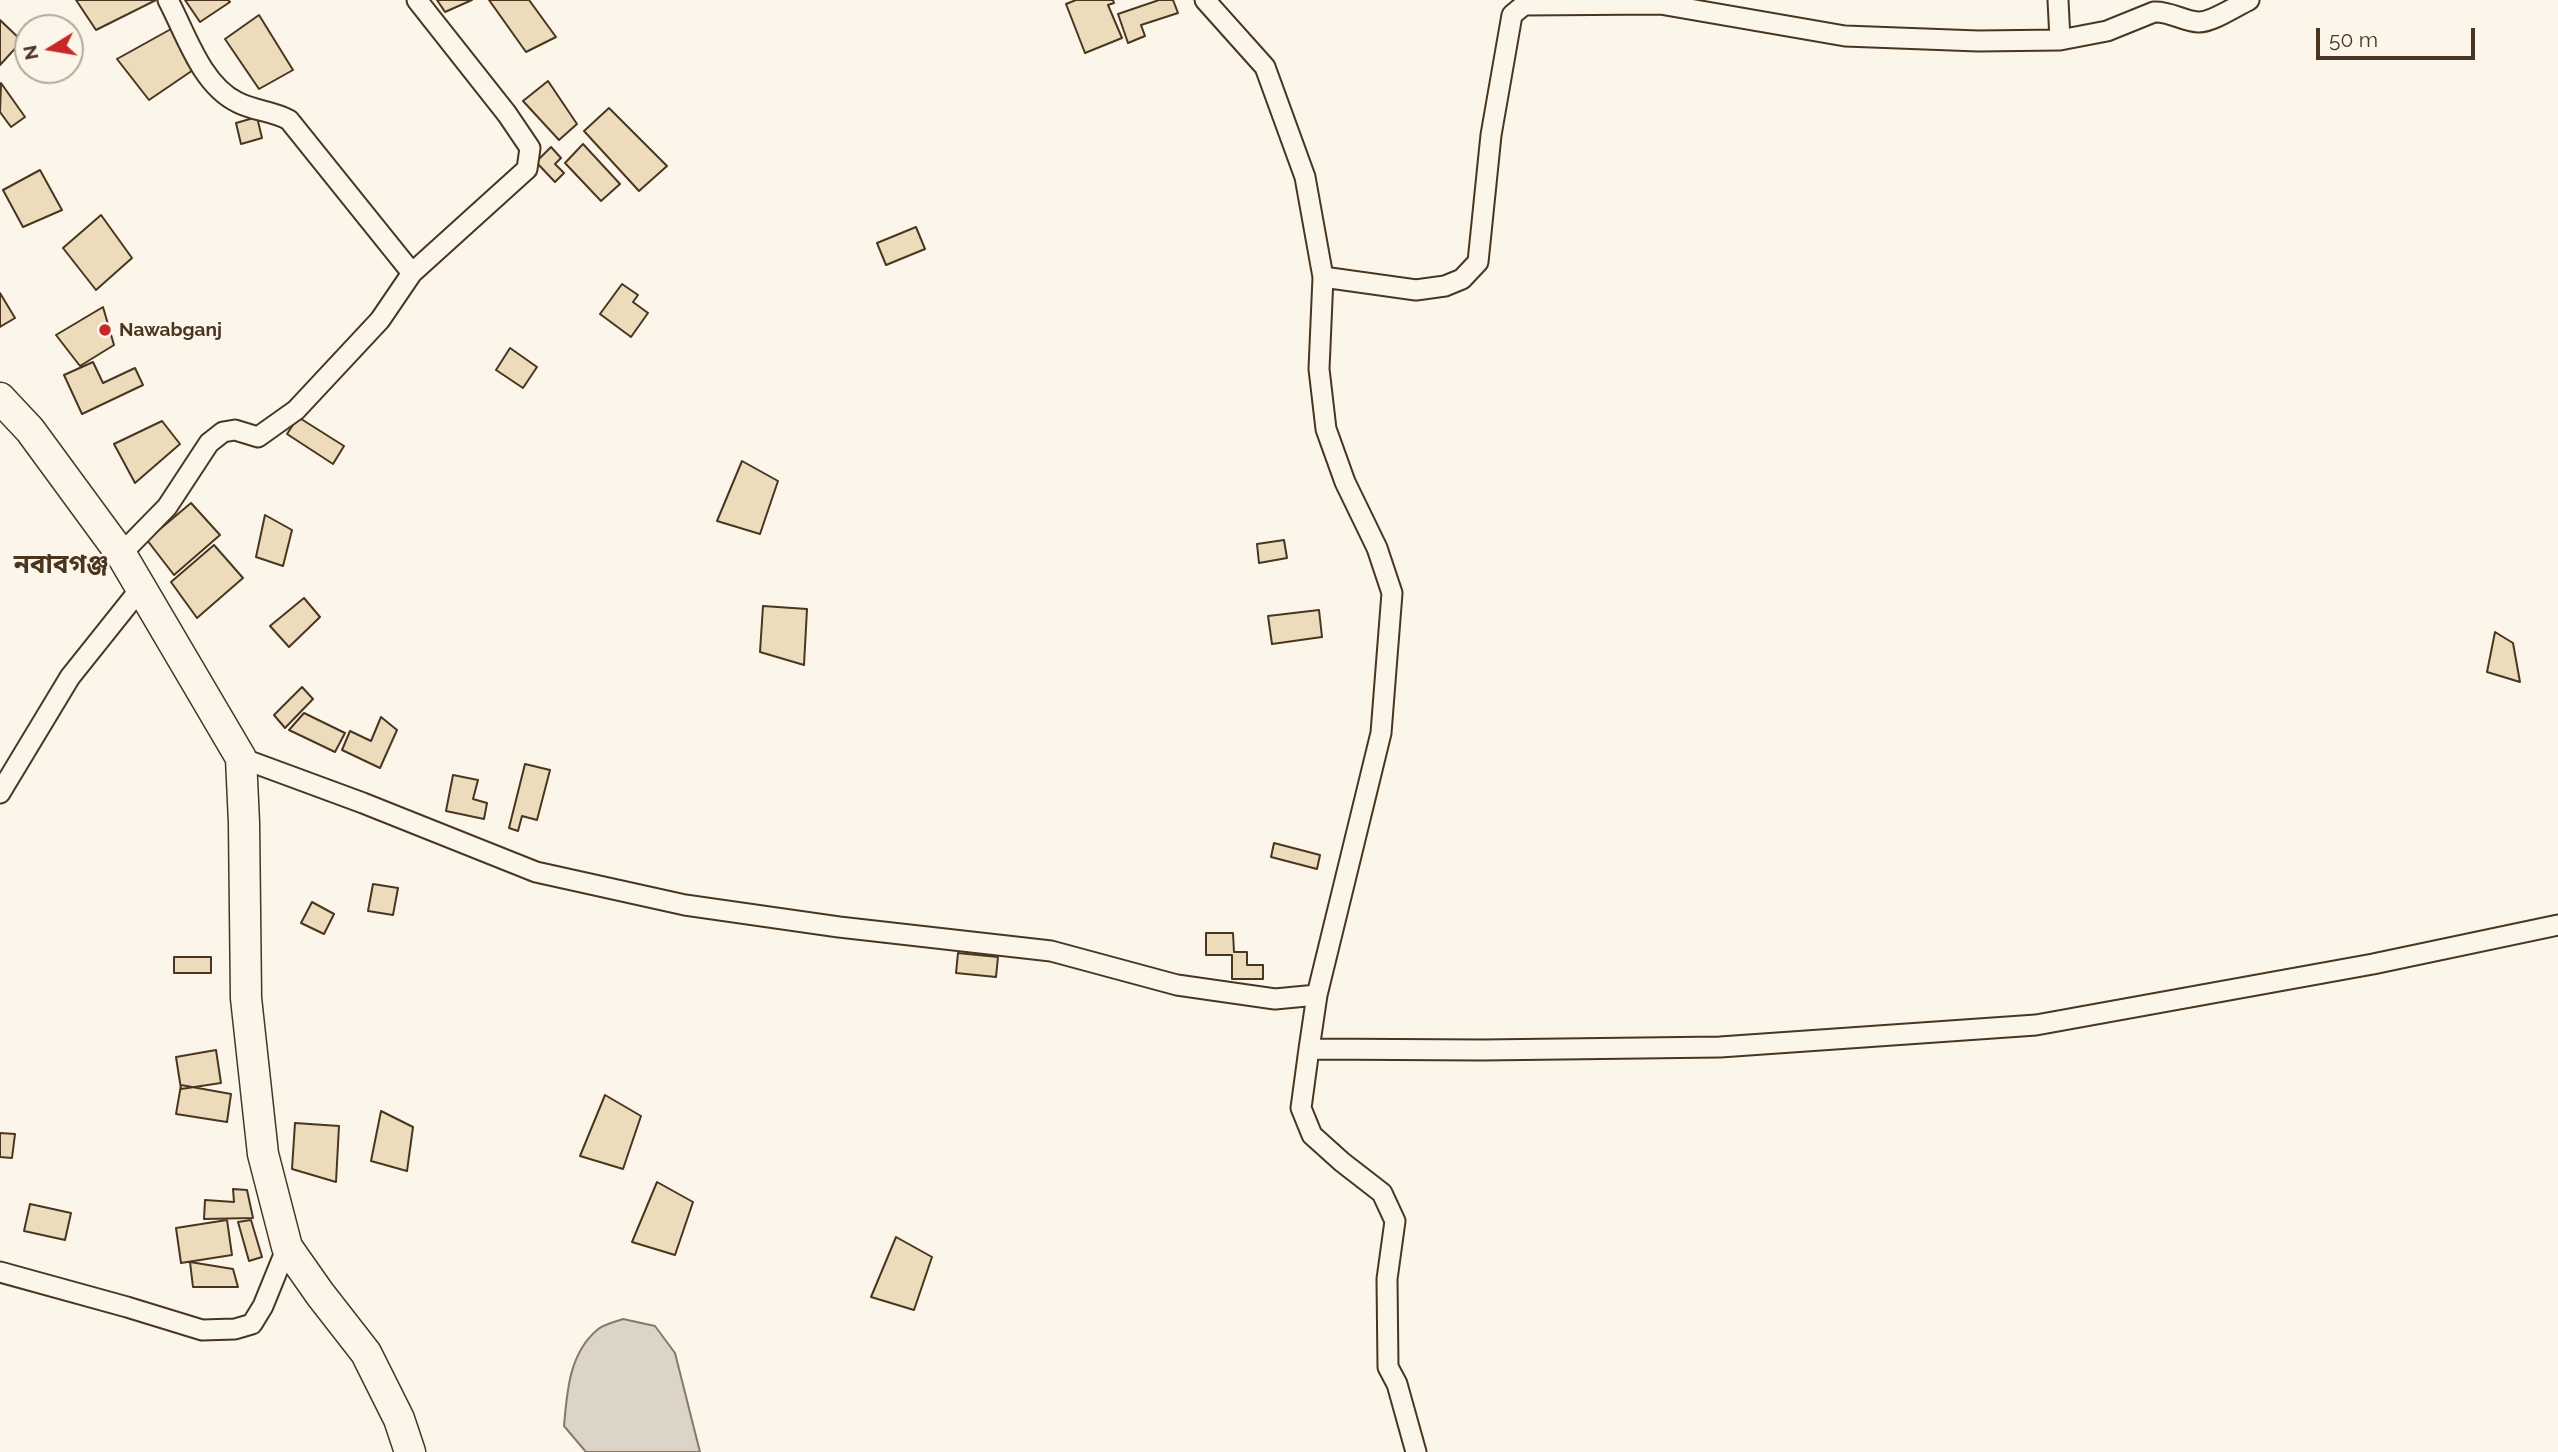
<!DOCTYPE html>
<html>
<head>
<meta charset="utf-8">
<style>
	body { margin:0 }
	#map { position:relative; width:2558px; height:1452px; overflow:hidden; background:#fbf6e9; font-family:Raleway,sans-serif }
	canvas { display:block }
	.north { position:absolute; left:14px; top:14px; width:70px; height:70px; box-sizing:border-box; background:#fbf6e9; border:2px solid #b4a999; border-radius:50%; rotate:259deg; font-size:19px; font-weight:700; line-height:28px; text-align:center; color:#4a3520 }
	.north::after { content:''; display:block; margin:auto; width:24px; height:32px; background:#c62828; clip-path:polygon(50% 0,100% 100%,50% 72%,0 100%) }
	.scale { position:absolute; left:2316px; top:28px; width:159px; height:32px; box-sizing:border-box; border:4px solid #4a3520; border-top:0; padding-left:9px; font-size:21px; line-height:24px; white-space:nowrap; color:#4a3520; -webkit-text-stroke:5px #fbf6e9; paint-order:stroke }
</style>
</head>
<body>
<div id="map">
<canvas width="2558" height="1452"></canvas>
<div class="north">N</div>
<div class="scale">50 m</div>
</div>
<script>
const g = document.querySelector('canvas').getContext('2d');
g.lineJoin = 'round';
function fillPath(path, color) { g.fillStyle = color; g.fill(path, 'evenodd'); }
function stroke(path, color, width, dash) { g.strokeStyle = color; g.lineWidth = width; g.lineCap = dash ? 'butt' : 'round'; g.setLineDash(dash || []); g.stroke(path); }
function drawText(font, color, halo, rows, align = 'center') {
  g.font = font + ' Raleway,"Noto Sans Bengali",sans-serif'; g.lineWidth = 5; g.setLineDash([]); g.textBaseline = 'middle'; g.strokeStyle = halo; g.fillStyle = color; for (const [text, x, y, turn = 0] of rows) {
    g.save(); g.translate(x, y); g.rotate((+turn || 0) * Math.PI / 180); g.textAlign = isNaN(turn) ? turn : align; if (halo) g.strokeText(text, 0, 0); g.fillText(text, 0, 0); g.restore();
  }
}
const water = new Path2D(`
	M623 1319 655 1326 675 1353 700 1452H586L564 1426C567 1392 569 1354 597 1330 604 1324 615 1322 623 1319Z`);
const building = new Path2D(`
	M76 0H156L96 30Z
	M185 0H228L230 2 200 22Z
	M437 0H472L445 12Z
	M489 0H529L556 37 526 52Z
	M1076 0H1113L1114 3 1108 5 1122 38 1085 53 1066 4Z
	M1159 0H1173L1178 13 1141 25 1145 36 1128 43 1118 14Z
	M259 15 293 70 259 89 225 39Z
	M0 20 22 41 0 65Z
	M171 29 196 68 149 100 117 59Z
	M548 81 577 124 559 140 523 101Z
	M1 83 25 117 11 127 0 112Z
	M609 108 667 166 639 191 584 131Z
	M257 117 262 138 241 144 236 123Z
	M583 144 620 184 601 201 565 163Z
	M551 147 561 158 555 164 564 173 555 182 536 162Z
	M40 170 62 210 23 227 3 190Z
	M101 215 132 258 96 290 63 248Z
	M916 227 925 249 886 265 877 243Z
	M622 284 638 295 633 302 648 313 631 337 600 314Z
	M0 293 15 318 0 327Z
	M103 307 114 345 80 366 56 335Z
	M510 348 537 367 523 388 496 370Z
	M93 362 103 383 135 368 143 385 82 414 64 375Z
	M298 417 344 446 333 464 287 434Z
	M162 421 180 444 135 483 114 444Z
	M742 461 778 481 760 534 717 521Z
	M191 503 220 535 174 575 147 540Z
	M265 515 292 530 283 566 256 557Z
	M1284 540 1287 558 1259 563 1257 544Z
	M214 545 243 578 197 618 171 582Z
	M304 598 320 617 289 647 270 626Z
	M763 606 807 609 804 665 760 652Z
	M1319 610 1322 637 1272 644 1268 616Z
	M2495 632 2513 643 2520 682 2487 672Z
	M302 687 313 699 285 728 274 715Z
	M304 713 345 733 335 752 289 730Z
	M381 717 397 730 380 768 342 750 350 731 371 741Z
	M525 764 550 770 537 820 522 816 518 831 509 828Z
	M453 775 478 780 473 799 487 803 484 819 446 811Z
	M1274 843 1320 855 1317 869 1271 857Z
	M373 884 398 888 393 915 368 911Z
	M312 902 334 914 324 934 301 923Z
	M1206 933H1233L1234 952H1247V965H1263V979H1232V955H1206Z
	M958 953 998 957 996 977 956 973Z
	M174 957H211V973H174Z
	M216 1050 221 1083 181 1089 176 1057Z
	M181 1085 231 1094 227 1122 176 1114Z
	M605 1095 641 1116 623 1169 580 1156Z
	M381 1111 413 1127 407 1171 371 1161Z
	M295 1123 339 1126 336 1182 292 1169Z
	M0 1133 15 1134 12 1158 0 1157Z
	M657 1182 693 1202 675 1255 632 1242Z
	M233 1189 247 1190 253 1218 204 1219 205 1200 234 1202Z
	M30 1204 71 1213 65 1240 24 1231Z
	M227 1220 232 1255 181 1263 176 1228Z
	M251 1220 262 1257 249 1261 238 1222Z
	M896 1237 932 1257 914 1310 871 1297Z
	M190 1262 233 1269 238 1287H193Z`);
const street = new Path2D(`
	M168 0C186 34 201 84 237 102 254 111 273 111 289 120L412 273
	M1205 0 1265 67 1305 177 1323 277 1319 369 1326 429 1345 482 1377 548 1392 593 1381 733 1317 995
	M2060 40 2107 31 2154 12C2170 11 2182 21 2198 22 2211 23 2236 6 2249 0
	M1323 277 1416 290 1445 286 1462 279 1478 262 1491 135 1512 15 1524 5 1660 4 1845 36 1978 41 2060 40 2058 0
	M121 554 167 507 209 443 223 432 235 430 258 437 296 410 380 320 412 273 527 169 530 148 507 114 417 0
	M241 758 363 803 536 872 685 905 839 927 1051 951 1177 985 1275 999 1317 995 1309 1049 1483 1050 1720 1047 2036 1025 2373 964 2558 925
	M0 793 70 677 141 588
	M1309 1049 1301 1108 1312 1135 1342 1162 1382 1193 1395 1221 1387 1279 1388 1367 1397 1384 1416 1452
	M0 1272 127 1307 202 1330 235 1329 252 1324 263 1306 287 1247`);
const primary = new Path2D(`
	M0 398 30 430 121 554 241 758 244 823 246 998 263 1154 287 1247 320 1294 366 1353 399 1419 410 1452`);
const markers = [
	[105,330,7,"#c62828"]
];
const poiNames = [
	["Nawabganj",119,330]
];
const districtNames = [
	["নবাবগঞ্জ",61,565]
];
fillPath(water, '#dcd4c6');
stroke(water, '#887966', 2);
fillPath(building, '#ecdcbc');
stroke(building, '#4a3520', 2);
stroke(street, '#4a3520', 23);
stroke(primary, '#4a3520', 33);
stroke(street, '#fbf6e9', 19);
stroke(primary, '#fbf6e9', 30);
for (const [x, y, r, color] of markers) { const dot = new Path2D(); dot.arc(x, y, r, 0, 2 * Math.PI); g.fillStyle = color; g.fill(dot); stroke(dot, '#fbf6e9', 2.5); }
drawText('bold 19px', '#4a3520', '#fbf6e9', poiNames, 'left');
drawText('bold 26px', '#4a3520', '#fbf6e9', districtNames);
</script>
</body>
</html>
